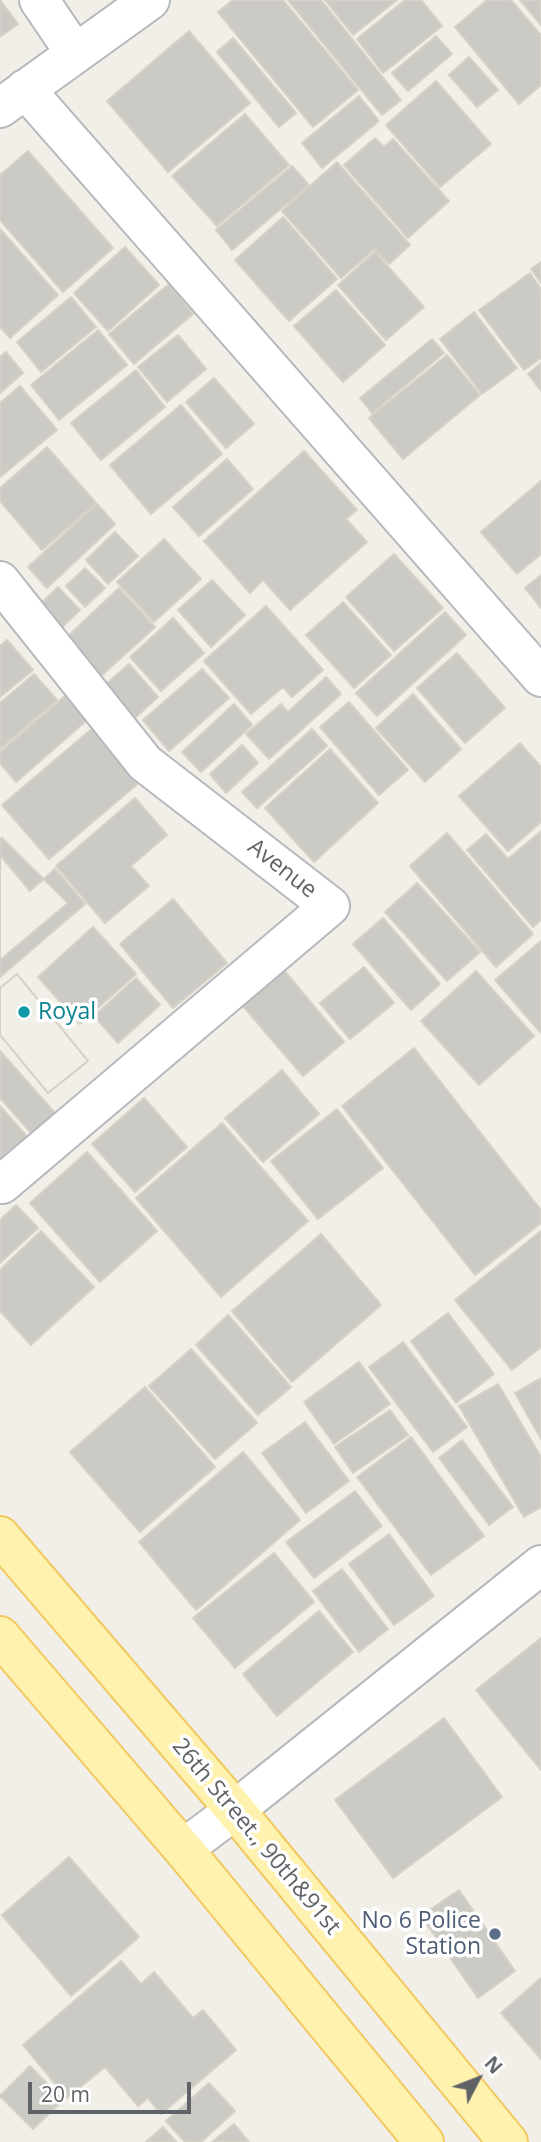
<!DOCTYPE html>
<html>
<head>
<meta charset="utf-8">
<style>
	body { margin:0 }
	#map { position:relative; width:541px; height:2142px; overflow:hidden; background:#f1efe8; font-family:"Open Sans",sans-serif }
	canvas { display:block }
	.north { position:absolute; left:443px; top:2044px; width:70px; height:70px; -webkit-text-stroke:5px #fff; paint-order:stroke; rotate:48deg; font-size:19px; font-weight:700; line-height:28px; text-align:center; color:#5f6368 }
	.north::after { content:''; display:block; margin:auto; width:24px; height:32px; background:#5f6368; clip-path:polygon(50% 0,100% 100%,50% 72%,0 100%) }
	.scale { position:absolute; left:28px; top:2082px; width:163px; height:32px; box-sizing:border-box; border:4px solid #5f6368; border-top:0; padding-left:9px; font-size:21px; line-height:24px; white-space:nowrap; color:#5f6368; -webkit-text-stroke:5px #fff; paint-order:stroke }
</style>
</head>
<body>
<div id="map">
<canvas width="541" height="2142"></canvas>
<div class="north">N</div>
<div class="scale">20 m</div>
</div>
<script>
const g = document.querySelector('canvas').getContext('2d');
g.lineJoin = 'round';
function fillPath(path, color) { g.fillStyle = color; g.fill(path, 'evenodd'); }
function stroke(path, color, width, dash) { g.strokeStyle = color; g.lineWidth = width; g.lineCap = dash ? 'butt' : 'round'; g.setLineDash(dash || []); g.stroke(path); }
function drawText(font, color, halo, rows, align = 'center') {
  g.font = font + ' "Open Sans",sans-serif'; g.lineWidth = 7; g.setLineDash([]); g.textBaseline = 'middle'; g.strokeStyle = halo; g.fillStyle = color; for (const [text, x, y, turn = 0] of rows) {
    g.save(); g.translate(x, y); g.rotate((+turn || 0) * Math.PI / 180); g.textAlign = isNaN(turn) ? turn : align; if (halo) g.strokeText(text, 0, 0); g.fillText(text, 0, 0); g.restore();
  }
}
const building = new Path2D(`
	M0 0 18 24 0 37Z
	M233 0H283L358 90 313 127 218 12Z
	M288 0H321L401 100 382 115Z
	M325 0H397L353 35Z
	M405 0H421L442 26 383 73 357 39Z
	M487 0H511L541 35V85L519 104 455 27Z
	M520 0H541V25Z
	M189 31 250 103 168 172 107 101Z
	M436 36 452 54 408 91 392 73Z
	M233 38 296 113 279 127 217 52Z
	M469 57 498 90 477 107 449 75Z
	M436 81 491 144 440 187 386 125Z
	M359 96 379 121 322 168 302 143Z
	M245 114 289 165 217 226 172 176Z
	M375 138 384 147 393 139 449 201 408 238 344 165Z
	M28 151 113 248 63 292 0 220V175Z
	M337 162 410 245 389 264 375 249 341 278 282 211Z
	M292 166 309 185 232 250 216 230Z
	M283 217 337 279 289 321 235 260Z
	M0 229 58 295 10 338 0 327Z
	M125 247 159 285 108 331 74 293Z
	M375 252 424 307 386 340 338 285Z
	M541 262V283L531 269Z
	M530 273 541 289V358L524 370 479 310Z
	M169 284 193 314 134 364 109 334Z
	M336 290 385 345 343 382 294 326Z
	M71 297 96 327 41 372 17 342Z
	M474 312 517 368 482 394 440 339Z
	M98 330 127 365 59 420 31 385Z
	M178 335 206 369 167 402 138 367Z
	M432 339 444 353 372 413 360 398Z
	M6 352 23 373 0 393V357Z
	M447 355 480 395 403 459 369 418Z
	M541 363V391L528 374Z
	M136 370 165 407 101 460 71 423Z
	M214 378 254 424 226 448 186 402Z
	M20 386 57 430 0 477V403Z
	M181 405 222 454 151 514 110 465Z
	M47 447 96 503 42 550 0 501V488Z
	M304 451 357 510 346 519 367 542 290 610 263 580 250 593 204 541Z
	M227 459 253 489 199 536 173 507Z
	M541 481V554L517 574 481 532Z
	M97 504 115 524 47 588 28 567Z
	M115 532 138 556 108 584 86 560Z
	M164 539 201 579 154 622 117 582Z
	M394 554 443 608 394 651 346 597Z
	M85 568 105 588 85 607 66 586Z
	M541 575V608L525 588Z
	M212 580 245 615 211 647 178 610Z
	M58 587 80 610 57 632 36 608Z
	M119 588 155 627 100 677 65 639Z
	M343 602 391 655 354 688 306 635Z
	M266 606 323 670 292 697 283 687 251 714 204 661Z
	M445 612 466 635 377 716 356 693Z
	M173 618 204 653 161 691 130 657Z
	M7 640 33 670 0 697V646Z
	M457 653 505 708 465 743 417 688Z
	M129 664 158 697 135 718 105 685Z
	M202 669 229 698 169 751 143 720Z
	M34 674 57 700 0 749V703Z
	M326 677 341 694 269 759 246 734 281 704 288 712Z
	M72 690 93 715 16 782 0 763V752Z
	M413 694 461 749 425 782 376 728Z
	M349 702 408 770 379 795 320 727Z
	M234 704 252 725 201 772 182 752Z
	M94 727 141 781 49 859 2 805Z
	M312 729 327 746 257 808 242 792Z
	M520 743 541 767V822L508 851 459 796Z
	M242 745 258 763 226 793 210 774Z
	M330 749 378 803 314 862 265 808Z
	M135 798 167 835 131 866 149 886 105 923 56 866Z
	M541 831V920L533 927 467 850 486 834 508 859Z
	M447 833 533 934 496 967 410 866Z
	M2 838 68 903 0 960V839Z
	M0 855 30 891 55 869 85 904 0 977Z
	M417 883 480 952 447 981 385 912Z
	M173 899 227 963 173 1008 120 944Z
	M383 918 440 984 411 1010 353 944Z
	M93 927 136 974 80 1024 38 977Z
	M541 941V1033L495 980Z
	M277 962 344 1042 303 1076 235 997Z
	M364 967 394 1003 350 1039 320 1003Z
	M476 971 534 1036 479 1085 421 1021Z
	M17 974 88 1061 48 1093 0 1035V988Z
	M17 974 88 1061 48 1093 0 1035V988Z
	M136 978 160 1005 118 1043 94 1016Z
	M414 1048 541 1210V1223L475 1275 342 1106Z
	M0 1051 64 1123 40 1143 0 1098Z
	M282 1070 319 1114 263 1162 225 1118Z
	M144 1098 187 1147 135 1192 92 1144Z
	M0 1106 30 1140 0 1166Z
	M337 1109 383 1168 318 1219 271 1161Z
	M222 1123 308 1221 221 1297 136 1198Z
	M87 1152 157 1231 100 1282 30 1203Z
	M16 1205 38 1228 0 1263V1220Z
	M41 1231 94 1287 31 1345 0 1311V1270Z
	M541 1231V1347L512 1370 455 1300Z
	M321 1234 381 1305 292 1382 232 1311Z
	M448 1313 494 1374 456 1403 411 1341Z
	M228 1315 291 1387 258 1415 196 1345Z
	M403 1342 467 1427 433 1452 369 1367Z
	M191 1349 257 1423 215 1459 149 1386Z
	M359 1362 390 1404 334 1444 304 1402Z
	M541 1378V1439L515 1393Z
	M498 1384 541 1457V1507L524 1517 459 1406Z
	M145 1387 215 1467 140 1532 70 1452Z
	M390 1410 408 1435 353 1473 335 1447Z
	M305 1422 349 1481 306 1513 262 1453Z
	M411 1437 484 1536 431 1575 357 1477Z
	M462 1440 513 1507 489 1525 439 1458Z
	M243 1452 300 1520 196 1610 139 1542Z
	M355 1491 382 1526 314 1578 286 1542Z
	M389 1534 434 1596 394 1625 349 1564Z
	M274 1553 314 1602 235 1668 193 1618Z
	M342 1569 388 1629 359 1652 313 1591Z
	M319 1611 353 1652 277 1716 243 1674Z
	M541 1638V1770L476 1690Z
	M444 1718 502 1797 393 1878 335 1800Z
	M69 1857 139 1937 71 1996 2 1915Z
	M459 1890 515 1971 478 1998 421 1916Z
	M121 1961 141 1984 154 1972 193 2018 203 2010 236 2050 161 2114 148 2098 138 2106 105 2067 67 2098 23 2045Z
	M541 1978V2059L501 2013Z
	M30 2066 63 2100 33 2129 0 2096Z
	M209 2083 235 2111 201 2142H185L166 2121Z
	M234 2124 249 2142H212Z
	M163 2127 176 2142H146Z`);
const minor = new Path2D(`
	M39 0 75 53
	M25 89 541 677
	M0 108 150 0
	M0 581 145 763 330 906 2 1184
	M183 1849 235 1810 541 1565`);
const major = new Path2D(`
	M0 1536 235 1810 508 2142
	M0 1636 183 1849 424 2142`);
const markers = [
	[24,1012,7,"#0f9aa8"],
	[495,1934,7,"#5c6f8a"]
];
const streetNames = [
	["Avenue",282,869,38],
	["26th Street., 90th&91st",256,1837,50]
];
const cultureNames = [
	["Royal",38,1012]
];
const serviceNames = [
	["No 6 Police",481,1921],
	["Station",481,1947]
];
fillPath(building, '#cccac5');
stroke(building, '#d6d1c6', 2);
stroke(minor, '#b5b8bc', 42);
stroke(major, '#f2c960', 42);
stroke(minor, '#fff', 38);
stroke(major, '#fff2af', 38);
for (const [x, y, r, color] of markers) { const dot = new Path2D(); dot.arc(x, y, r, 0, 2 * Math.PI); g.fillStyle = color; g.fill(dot); stroke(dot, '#fff', 2.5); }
drawText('23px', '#5f6368', '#fff', streetNames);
drawText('23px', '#0d838f', '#fff', cultureNames, 'left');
drawText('23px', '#4e5e75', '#fff', serviceNames, 'right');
</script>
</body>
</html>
